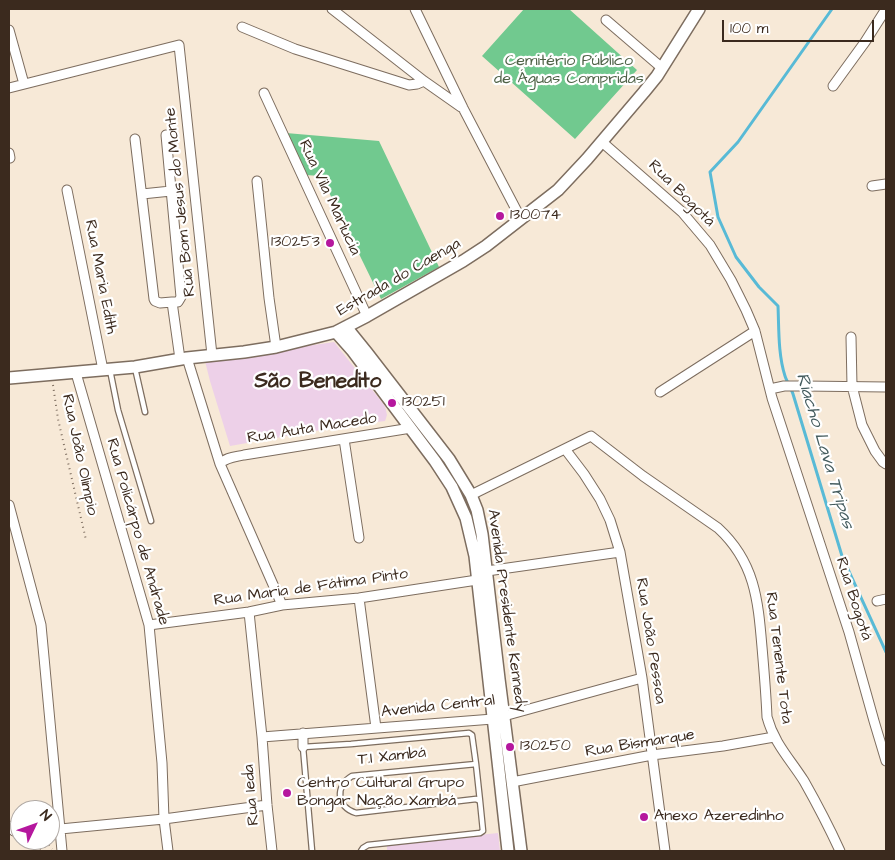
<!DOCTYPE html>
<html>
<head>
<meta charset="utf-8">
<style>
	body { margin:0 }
	#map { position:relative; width:895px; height:860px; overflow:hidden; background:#f7e9d7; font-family:"Architects Daughter",sans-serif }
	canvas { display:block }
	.frame { position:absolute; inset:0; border:10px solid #3b2a1e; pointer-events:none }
	.north { position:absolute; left:10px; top:800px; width:50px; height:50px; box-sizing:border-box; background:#fff; border:1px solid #b1aaa5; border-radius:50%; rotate:48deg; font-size:14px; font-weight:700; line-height:20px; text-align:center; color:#3b2a1e }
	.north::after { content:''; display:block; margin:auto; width:18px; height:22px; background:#b5179e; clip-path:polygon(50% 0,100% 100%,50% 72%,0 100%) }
	.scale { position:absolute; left:722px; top:20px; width:152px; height:22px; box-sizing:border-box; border:2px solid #3b2a1e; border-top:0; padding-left:6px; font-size:15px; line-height:18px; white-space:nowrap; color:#3b2a1e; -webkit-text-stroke:4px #fff; paint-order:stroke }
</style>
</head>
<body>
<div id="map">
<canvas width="895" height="860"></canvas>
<div class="frame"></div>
<div class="north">N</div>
<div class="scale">100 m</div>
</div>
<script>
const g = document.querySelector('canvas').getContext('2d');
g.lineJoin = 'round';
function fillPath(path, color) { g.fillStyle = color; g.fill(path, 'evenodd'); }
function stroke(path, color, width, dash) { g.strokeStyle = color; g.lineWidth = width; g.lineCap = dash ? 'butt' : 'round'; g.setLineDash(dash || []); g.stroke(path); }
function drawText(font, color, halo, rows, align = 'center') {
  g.font = font + ' "Architects Daughter",sans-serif'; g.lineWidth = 4.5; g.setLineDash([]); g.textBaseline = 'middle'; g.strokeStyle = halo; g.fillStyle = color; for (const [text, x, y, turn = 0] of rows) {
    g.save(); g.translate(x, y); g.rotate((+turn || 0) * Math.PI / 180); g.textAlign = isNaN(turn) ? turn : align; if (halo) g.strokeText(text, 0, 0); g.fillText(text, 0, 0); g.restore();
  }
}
const built = new Path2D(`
	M334 342 385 406 387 415 385 421 338 427 230 446 210 381 205 361Z
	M498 833 500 851H387V845Z`);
const green = new Path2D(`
	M524 9H569L637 70 575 139 482 56Z
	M286 133 379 141 439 267 381 299 321 176 305 175Z`);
const stream = new Path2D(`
	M832 9 738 142 710 172 718 217 736 257 759 287 778 306C779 329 778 354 785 376 787 382 791 388 793 394L842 556 886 652`);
const path = new Path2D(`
	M53 385 58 419 86 540
	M35 851 49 845 52 849`);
const service = new Path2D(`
	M135 368 145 412
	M110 370 118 410 151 521
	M476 764 480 801
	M312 851 303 747 351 744 469 733 472 735 476 764 352 776C335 786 336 807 356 813L476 799 480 801 483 831 480 833 368 845 363 848 361 851`);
const minor = new Path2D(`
	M332 9 424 81 461 107
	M415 9 463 108 521 219
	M606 20 662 68
	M242 27 295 49 409 85 417 84 424 81
	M9 30 24 84
	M833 86 865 42 886 9
	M9 88 179 45 212 355
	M264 93 367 316
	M166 135 181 297 178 302H172
	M135 139 154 299 155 301 160 303 172 302 180 359
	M602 142 682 212 710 245 731 280 746 310 755 331 772 398 849 632 874 721 886 761
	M9 153 10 158
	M257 181 269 298 276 347
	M872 186 886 184
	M67 190 103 370
	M142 194 171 191
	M851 337 852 386 862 425 875 451 883 462 886 464
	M187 358 220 464
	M76 373 149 625 162 763 164 819 168 851
	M770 389 784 386H803L886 387
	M660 392 755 331
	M344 439 359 538
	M565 449 584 474 600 499 610 520 620 552 642 678 665 851
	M471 495 591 436 643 476 718 528C755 562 758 600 762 647 764 670 766 693 767 717 774 743 790 759 804 781 817 804 829 827 840 851
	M9 505 41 625 62 851
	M487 571 620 552
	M359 598 376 728
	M877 601 886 599
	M282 605 220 464C226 457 236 457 244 455L411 428
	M249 612 262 737 267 805 272 851
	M149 625 249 612 282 605 359 598 477 580
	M303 733V747
	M262 737 493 719 642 678
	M512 782 652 755 723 746 774 737
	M9 826 14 831 20 833
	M50 830 164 819 267 805`);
const secondary = new Path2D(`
	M346 327 367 353 449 459 471 495 477 510 482 534 499 679 521 851
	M336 332 352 350 435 461 452 487 466 518 475 556 508 851
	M9 378 135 367 187 358 244 352 276 347 336 332 367 316 463 261 486 246 558 190 587 159 644 92 657 76 699 9`);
const markers = [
	[500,216,5,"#b5179e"],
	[330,243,5,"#b5179e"],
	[392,403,5,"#b5179e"],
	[510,747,5,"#b5179e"],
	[287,793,5,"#b5179e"],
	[644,817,5,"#b5179e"]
];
const parkNames = [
	["Cemitério Público",569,62],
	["de Águas Compridas",569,80]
];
const streetNames = [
	["Rua Bogotá",681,194,45],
	["Rua Vila Marlucia",329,198,65],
	["Rua Bom Jesus do Monte",181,202,-96],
	["Rua Maria Edith",100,277,79],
	["Estrada do Caenga",399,278,-30],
	["Rua Auta Macedo",312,429,-9],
	["Rua João Olimpio",79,455,78],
	["Rua Policárpo de Andrade",137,532,74],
	["Rua Maria de Fátima Pinto",311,588,-8],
	["Rua Bogotá",853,599,72],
	["Avenida Presidente Kennedy",506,611,82],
	["Rua João Pessoa",650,641,81],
	["Rua Tenente Tota",778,658,83],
	["Avenida Central",438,707,-6],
	["Rua Bismarque",640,744,-9],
	["T.I Xambá",392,757,-6],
	["Rua Ieda",252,795,-95]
];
const poiNames = [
	["130074",510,216],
	["130253",320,243,"right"],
	["130251",402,403],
	["130250",520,747],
	["Centro Cultural Grupo",297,784],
	["Bongar Nação Xambá",297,802],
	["Anexo Azeredinho",654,817]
];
const waterNames = [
	["Riacho Lava Tripas",824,451,73]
];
const districtNames = [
	["São Benedito",318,383]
];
fillPath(built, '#edd0e8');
fillPath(green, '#71c98f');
stroke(stream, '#58bad6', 3);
stroke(service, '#7d6d5f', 7);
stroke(minor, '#7d6d5f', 11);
stroke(secondary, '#7d6d5f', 14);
stroke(path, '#7d6d5f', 2, [1, 4]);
stroke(service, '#fff', 4.5);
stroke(minor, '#fff', 9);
stroke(secondary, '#fff', 11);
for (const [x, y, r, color] of markers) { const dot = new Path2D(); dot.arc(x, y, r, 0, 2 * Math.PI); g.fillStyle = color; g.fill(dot); stroke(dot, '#fff', 2); }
drawText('16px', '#4e6246', '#fff', parkNames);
drawText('16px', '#3b2a1e', '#fff', streetNames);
drawText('16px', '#3b2a1e', '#fff', poiNames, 'left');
drawText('italic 18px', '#455c5e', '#fff', waterNames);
drawText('bold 21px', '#3b2a1e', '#fff', districtNames);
</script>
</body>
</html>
